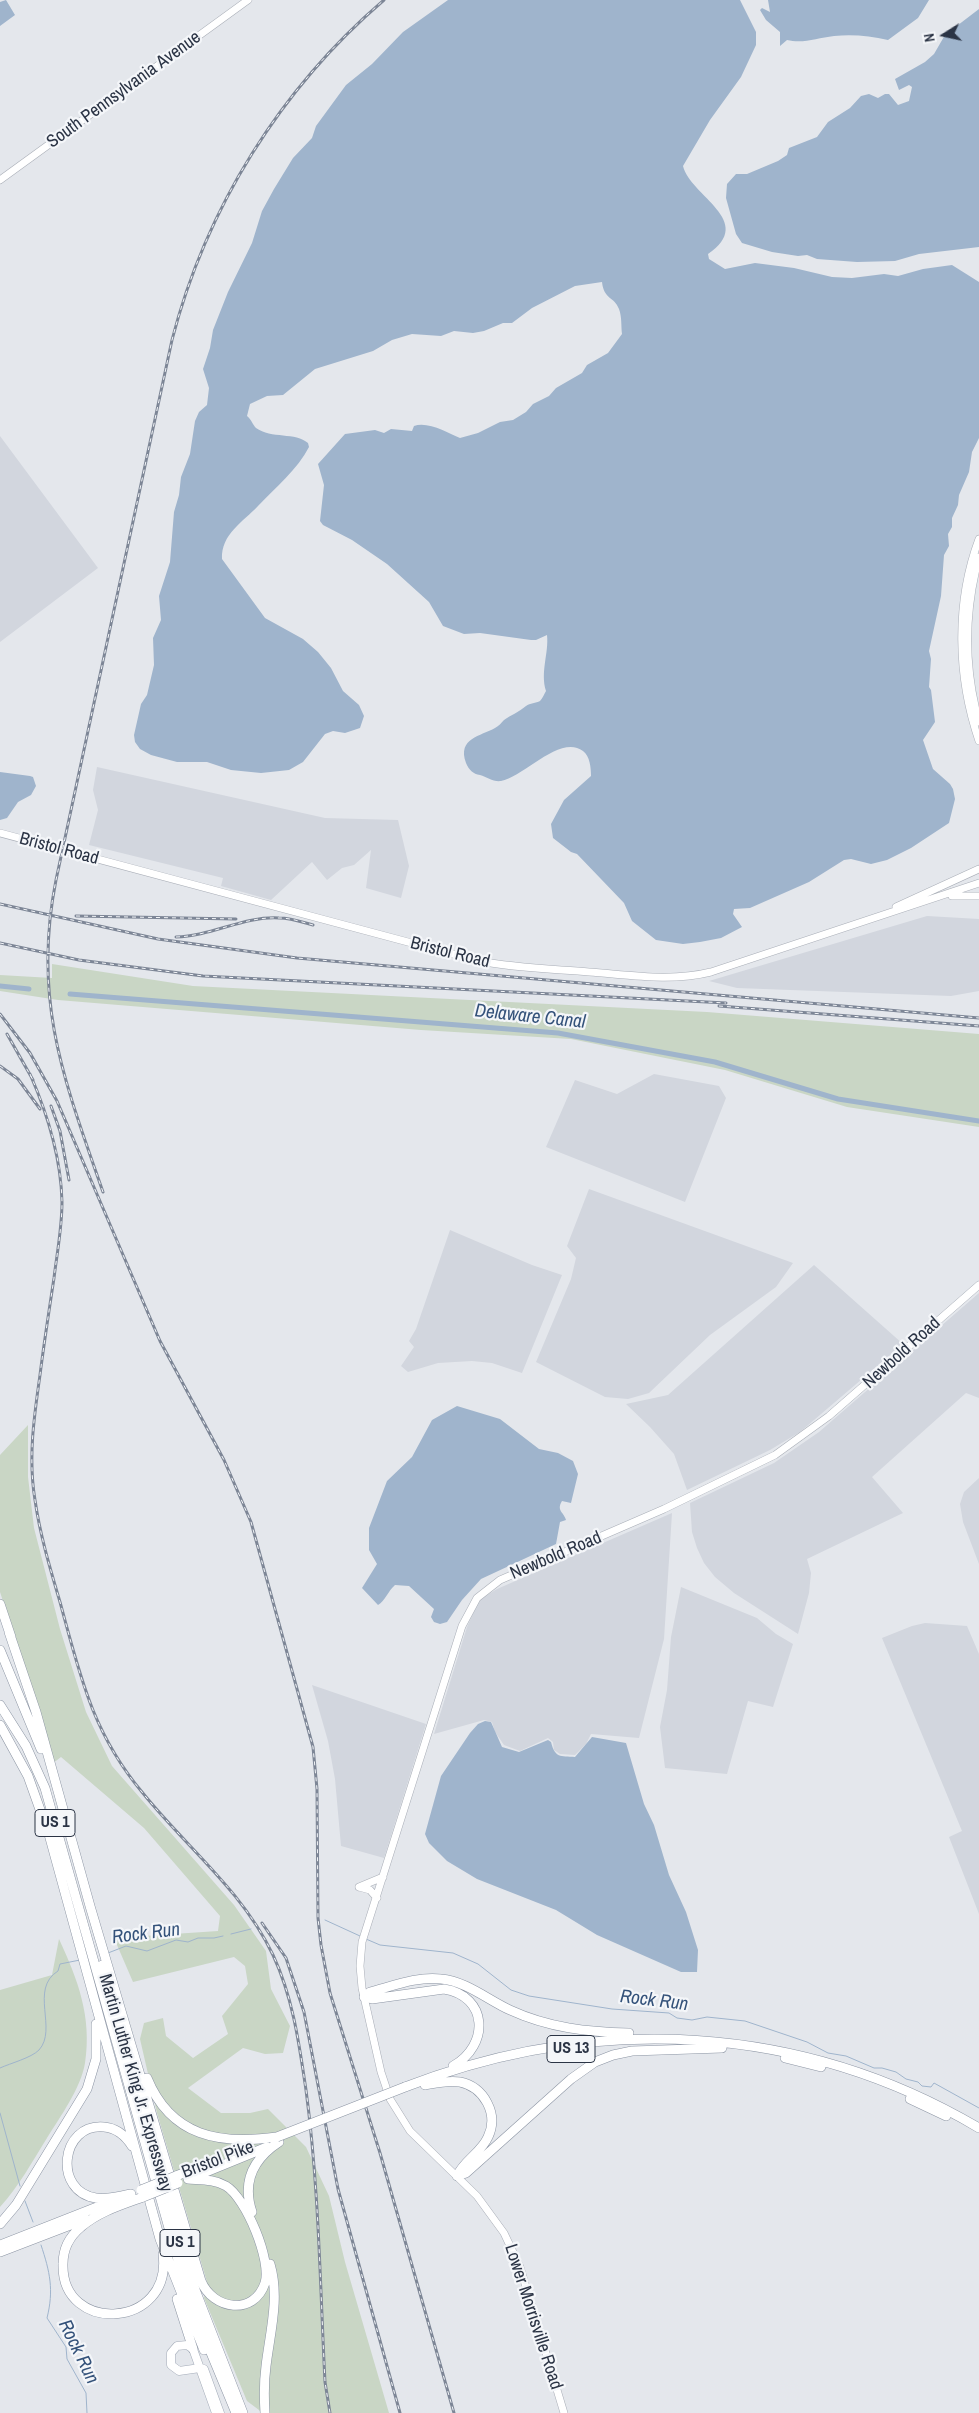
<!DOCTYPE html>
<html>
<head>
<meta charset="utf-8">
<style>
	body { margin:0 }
	#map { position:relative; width:979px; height:2413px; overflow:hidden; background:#e4e7ec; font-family:"Archivo Narrow",sans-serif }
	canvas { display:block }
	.north { position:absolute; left:919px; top:10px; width:50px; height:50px; -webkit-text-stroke:4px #f4f6f9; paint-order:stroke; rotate:260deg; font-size:14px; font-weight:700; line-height:20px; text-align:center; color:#2b3445 }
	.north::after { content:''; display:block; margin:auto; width:18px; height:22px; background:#2b3445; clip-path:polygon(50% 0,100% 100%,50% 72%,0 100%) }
</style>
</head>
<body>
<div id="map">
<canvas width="979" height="2413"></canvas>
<div class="north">N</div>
</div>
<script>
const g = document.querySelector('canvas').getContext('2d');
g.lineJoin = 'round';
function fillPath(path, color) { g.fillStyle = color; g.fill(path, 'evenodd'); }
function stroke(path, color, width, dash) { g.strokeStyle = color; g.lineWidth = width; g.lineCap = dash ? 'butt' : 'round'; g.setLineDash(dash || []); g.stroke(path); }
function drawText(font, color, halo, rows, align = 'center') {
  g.font = font + ' "Archivo Narrow",sans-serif'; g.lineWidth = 4.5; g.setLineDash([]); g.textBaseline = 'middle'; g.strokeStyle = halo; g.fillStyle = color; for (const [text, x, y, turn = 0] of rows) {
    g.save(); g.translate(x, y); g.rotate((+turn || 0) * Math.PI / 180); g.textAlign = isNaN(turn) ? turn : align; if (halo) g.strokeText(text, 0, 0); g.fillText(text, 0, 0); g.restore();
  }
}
const built = new Path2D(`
	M0 436 98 568 0 642Z
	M97 767 325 818 398 820 409 866 401 898 366 888 371 850 354 865 342 868 327 880 312 862 271 900 221 886 223 878 89 845 98 810 93 790Z
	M927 916 979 919V991L951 996 737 988 709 981Z
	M654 1074 719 1086 726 1098 685 1202 546 1147 575 1080 617 1094Z
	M589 1189 793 1263 776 1287 710 1335 649 1393 628 1399 605 1397 536 1362 571 1279 576 1258 567 1246Z
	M450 1230 532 1265 562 1275 522 1373 492 1363 472 1361 438 1363 408 1372 401 1366 414 1347 409 1341 416 1329Z
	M814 1265 903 1344 800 1432 770 1450 687 1490 674 1454 650 1427 626 1404 668 1395Z
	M979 1293V1398L966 1393 872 1477 903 1513 807 1559 811 1573 809 1593 798 1634 734 1593 715 1577 704 1563 697 1548 692 1532 690 1503 774 1463 819 1432Z
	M979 1478V1564L963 1522 960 1504 964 1492Z
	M672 1513 664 1639 639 1738 591 1734 586 1744 575 1755 560 1754 554 1750 553 1742 548 1738 520 1751 504 1745 495 1732 492 1722 484 1720 434 1734 467 1627 479 1600 497 1589Z
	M681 1587 757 1618 776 1634 793 1644 773 1707 748 1701 727 1774 665 1768 660 1727 667 1690 671 1637Z
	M925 1623 967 1626 979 1654V1914L949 1837 962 1831 882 1638 912 1626Z
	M312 1685 426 1724 384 1858 341 1846 335 1779 328 1741Z`);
const green = new Path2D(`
	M52 964 193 986 707 1012 979 1034V1127L847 1107 725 1070 571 1039 421 1030 58 1000 0 991V975L52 978Z
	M28 1425V1477L34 1528 60 1629 86 1712 112 1766 234 1905 266 1951 271 1989 290 2026 283 2053 265 2054 243 2048 188 2088 221 2113H250L268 2109 306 2147 329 2196 345 2262 389 2413H261L259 2410 247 2401 204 2298 207 2282 157 2113 140 2039 144 2023 163 2018 166 2036 193 2058 228 2034 222 2016 248 1984 245 1966 234 1957 133 1982 114 1938 218 1931 220 1916 144 1828 61 1757 52 1764 35 1698 0 1592V1455Z
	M59 1939C78 1980 92 2017 85 2063 81 2088 60 2117 47 2138 32 2162 19 2186 0 2207V1990L52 1975Z`);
const water = new Path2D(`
	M6 0 15 15 0 26V2Z
	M448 0H740L756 32V45L741 77 710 120 683 166C690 196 757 221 708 254L709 259 725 269 755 263 794 268 832 277 852 278 884 274 898 276 923 269 952 265 979 282V438L972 452 969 472 959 495 958 505 952 518V527L948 534 949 546 944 555 941 596 929 651 931 659 929 687 931 690 935 722 923 740 933 769 950 784 953 789 955 799 949 823 911 848 887 860 871 864 851 859 844 860 809 882 750 908 734 909 733 914 742 927 721 938 700 942 683 944 656 940 632 921 624 903 577 854 571 852 553 838 551 824 564 800 591 776C591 768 590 756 583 751 560 734 524 777 501 781 493 782 487 777 480 775 473 774 469 770 466 763 457 738 481 736 495 728 499 726 501 723 504 720 511 715 519 712 526 706 530 703 536 703 540 701 543 698 544 694 546 691 540 672 549 653 547 635L536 640H531L480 633 464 634 443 626 429 602 387 564 352 540 323 525 320 521 324 485 318 464 345 434 375 430 384 433 391 429 412 431 414 426C428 421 448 433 460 438L478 433 500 422 513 420 526 412 533 404 549 396 556 388 582 373 587 365 608 353 622 334C621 326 622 317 619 309 614 296 604 300 602 282L575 286 532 308 512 323H503L484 331 473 333 454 331 441 336 412 334 392 340 373 351 315 369 283 395 267 396 250 404 247 416C251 419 253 425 256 428 271 439 296 432 308 443L309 447C298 469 275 488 258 506 243 522 221 534 222 559L265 618 303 639 318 652 331 668 343 691 359 705 364 716 360 728 345 733 333 731 325 734 303 762 289 770 261 773 231 770 207 762H177L151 755 140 749 135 742 134 735 141 704 147 695 154 665 153 638 161 620 159 596 170 562 174 512 179 495 181 477 190 454 195 421 199 412 207 405 209 388 203 369 210 348 213 330 228 292 252 243 262 211 274 189 293 158 312 138 316 126 346 85 372 64 403 32Z
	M768 0H929L918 18 888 40C870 36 853 34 834 36 817 38 803 44 787 40L780 46V32L766 20 760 10 762 8 770 12Z
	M979 9V247L919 254 895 261 857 262 817 259 807 255 798 256 772 252 742 243 736 234 726 198 727 184 736 174H747L778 161 787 155 789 148 817 137 828 122 850 108 861 96 869 94 878 98 885 94H889L898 105 909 101 912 87 909 85 899 90 895 79 925 62 934 54 945 35Z
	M0 772 30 776 33 777 36 786 31 795 18 802 7 818 0 820Z
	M457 1406 500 1419 539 1449 558 1453 573 1461 578 1474 571 1503 562 1501C556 1511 564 1512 566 1520L560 1522 556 1544 481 1579 462 1600 447 1622 440 1624 434 1622 431 1617 434 1609 409 1586 395 1585C388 1591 385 1601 378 1605L362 1588 377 1564 369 1550V1528L387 1481 412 1457 432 1420Z
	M485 1721 491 1722 502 1747 519 1752 548 1740 551 1742C555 1758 560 1756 575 1757L592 1737 626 1743 644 1804 654 1825 669 1875 686 1912 698 1950 697 1972H681L597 1935 556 1910 477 1879 447 1861 429 1843 425 1834 441 1776 470 1733 478 1724Z`);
const stream = new Path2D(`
	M325 1920 360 1936
	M231 1934 251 1929
	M366 1939 380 1945 453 1953 478 1964 511 1990 529 1996 612 2009 669 2013 677 2018 692 2020 707 2017 745 2021 807 2042 828 2053 846 2056 874 2068H882L896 2072 906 2079 918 2082 922 2086 931 2087 934 2083 979 2108
	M108 1953 126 1946 147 1951 176 1940 188 1942 198 1938H214L223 1936
	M0 2068C11 2063 31 2058 39 2050 58 2029 29 1989 58 1971L60 1964 80 1960
	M0 2113 20 2186
	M25 2201 33 2222
	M41 2245C50 2272 54 2290 47 2318L66 2347 67 2359 86 2393 87 2413`);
const canal = new Path2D(`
	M0 986 29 989
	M70 994 558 1033 715 1062 838 1099 979 1121`);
const secondary = new Path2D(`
	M0 180 248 0
	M979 539C955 603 957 677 979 741
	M979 557C964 612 964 668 979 722
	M0 833 479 961C515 968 552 969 589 972 630 975 671 982 711 972L979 883
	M952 896H979
	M896 907 979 869
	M359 1887 383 1877
	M359 1887 370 1890 377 1898
	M564 2413 520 2267 504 2233 477 2196 410 2131 390 2099 381 2072 362 1988 360 1966 362 1942 462 1626 477 1598 500 1580 664 1509 775 1455 829 1416 979 1285`);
const primary = new Path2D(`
	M216 2413 193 2349 187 2345 177 2346 171 2353V2365L179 2371 200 2368 204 2369 220 2413`);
const highway = new Path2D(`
	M0 1604 11 1637
	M9 1632 36 1712 90 1906 201 2281C213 2310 254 2316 265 2283 272 2261 246 2198 226 2186 214 2179 201 2180 188 2179
	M0 1650 41 1749
	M0 1705 26 1746 45 1788 178 2260 202 2331 236 2413
	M0 1725 28 1776 48 1832
	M47 1827 160 2239 204 2350
	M102 1965 192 2282 243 2413
	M364 1997 370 1992C393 1986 418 1976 441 1979 466 1981 488 2000 510 2010 549 2028 588 2032 629 2033
	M364 1997 372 1999 444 1989C488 1996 490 2045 453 2066
	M785 2058 821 2067
	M147 2078C171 2137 220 2145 277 2137
	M425 2085C436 2083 448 2080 460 2082 484 2087 499 2114 488 2137 481 2153 464 2160 457 2176
	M405 2087C596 2013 801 2023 979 2128
	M910 2099 946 2116
	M176 2176 214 2161
	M457 2176 466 2173 571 2079 595 2062 613 2055 632 2051 722 2048
	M191 2178 267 2147
	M131 2194C119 2196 108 2200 96 2198 53 2192 60 2123 104 2127 117 2128 125 2135 132 2146
	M143 2197C121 2205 98 2212 81 2227 70 2236 63 2249 63 2264 61 2335 173 2329 163 2254
	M252 2212C242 2182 253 2159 279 2142
	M0 2224 16 2205 87 2089 96 2059V2024
	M0 2245 115 2200
	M0 2252 86 2219
	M177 2299 193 2349
	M265 2413C264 2397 264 2381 266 2366 270 2332 280 2298 270 2264`);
const rail = new Path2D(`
	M0 904 158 939 297 958 979 1018
	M76 916 236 919
	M176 937C212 936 244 916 279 918 291 918 302 922 313 925
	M0 943 79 960 203 976 726 1003
	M719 1006 979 1026
	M0 1014 30 1053 57 1101 160 1341 224 1460 251 1522 313 1747 317 1789 318 1918 321 1945 330 1993 380 2153 454 2413
	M7 1034 33 1080
	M0 1066 18 1079 40 1109
	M30 1074C48 1115 61 1157 62 1202 62 1228 57 1253 54 1278 49 1311 44 1343 40 1375 34 1417 28 1458 35 1500 40 1535 50 1568 60 1602 80 1675 92 1732 142 1792 186 1847 242 1890 273 1955 293 1998 299 2043 306 2090 319 2187 320 2285 325 2382L330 2413
	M51 1106 60 1131 69 1180
	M103 1192C64 1080 32 1000 56 880L172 340C206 208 281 88 384 0
	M262 1923 286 1958 304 2012 338 2189 400 2413`);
const highwayBridge = new Path2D(`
	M277 2137 405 2087
	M141 2190 176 2176
	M143 2197 178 2183`);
const shields = [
	[55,1823,40],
	[571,2049,48],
	[180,2243,40]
];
const shieldNames = [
	["US 1",55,1823],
	["US 13",571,2049],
	["US 1",180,2243]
];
const streetNames = [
	["South Pennsylvania Avenue",124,90,-36],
	["Bristol Road",59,849,15],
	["Bristol Road",450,953,14],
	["Newbold Road",902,1353,-42],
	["Newbold Road",556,1556,-23],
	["Martin Luther King Jr. Expressway",135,2083,74],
	["Bristol Pike",218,2160,-21],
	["Lower Morrisville Road",533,2317,72]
];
const waterNames = [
	["Delaware Canal",530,1017,6],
	["Rock Run",146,1934,-7],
	["Rock Run",654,2001,7],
	["Rock Run",78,2352,64]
];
fillPath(built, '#d2d6de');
fillPath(green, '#c9d6c5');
fillPath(water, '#9fb4cc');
stroke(stream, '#9fb4cc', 1);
stroke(canal, '#9fb4cc', 5);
stroke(secondary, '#a9aeb7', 8);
stroke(primary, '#a3abb8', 9);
stroke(highway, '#8b94a3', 10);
stroke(secondary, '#fff', 7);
stroke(primary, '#fff', 8);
stroke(highway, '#fff', 9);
stroke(rail, '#7d8696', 3);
stroke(rail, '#f4f6f9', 1, [4]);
stroke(highwayBridge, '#8b94a3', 10, []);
stroke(highwayBridge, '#fff', 9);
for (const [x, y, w] of shields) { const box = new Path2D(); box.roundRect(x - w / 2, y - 13.5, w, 27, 4); g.fillStyle = '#f4f6f9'; g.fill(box); stroke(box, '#2b3445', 1); }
drawText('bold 16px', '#2b3445', null, shieldNames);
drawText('18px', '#2b3445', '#f4f6f9', streetNames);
drawText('italic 19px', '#34527a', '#f4f6f9', waterNames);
</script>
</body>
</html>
